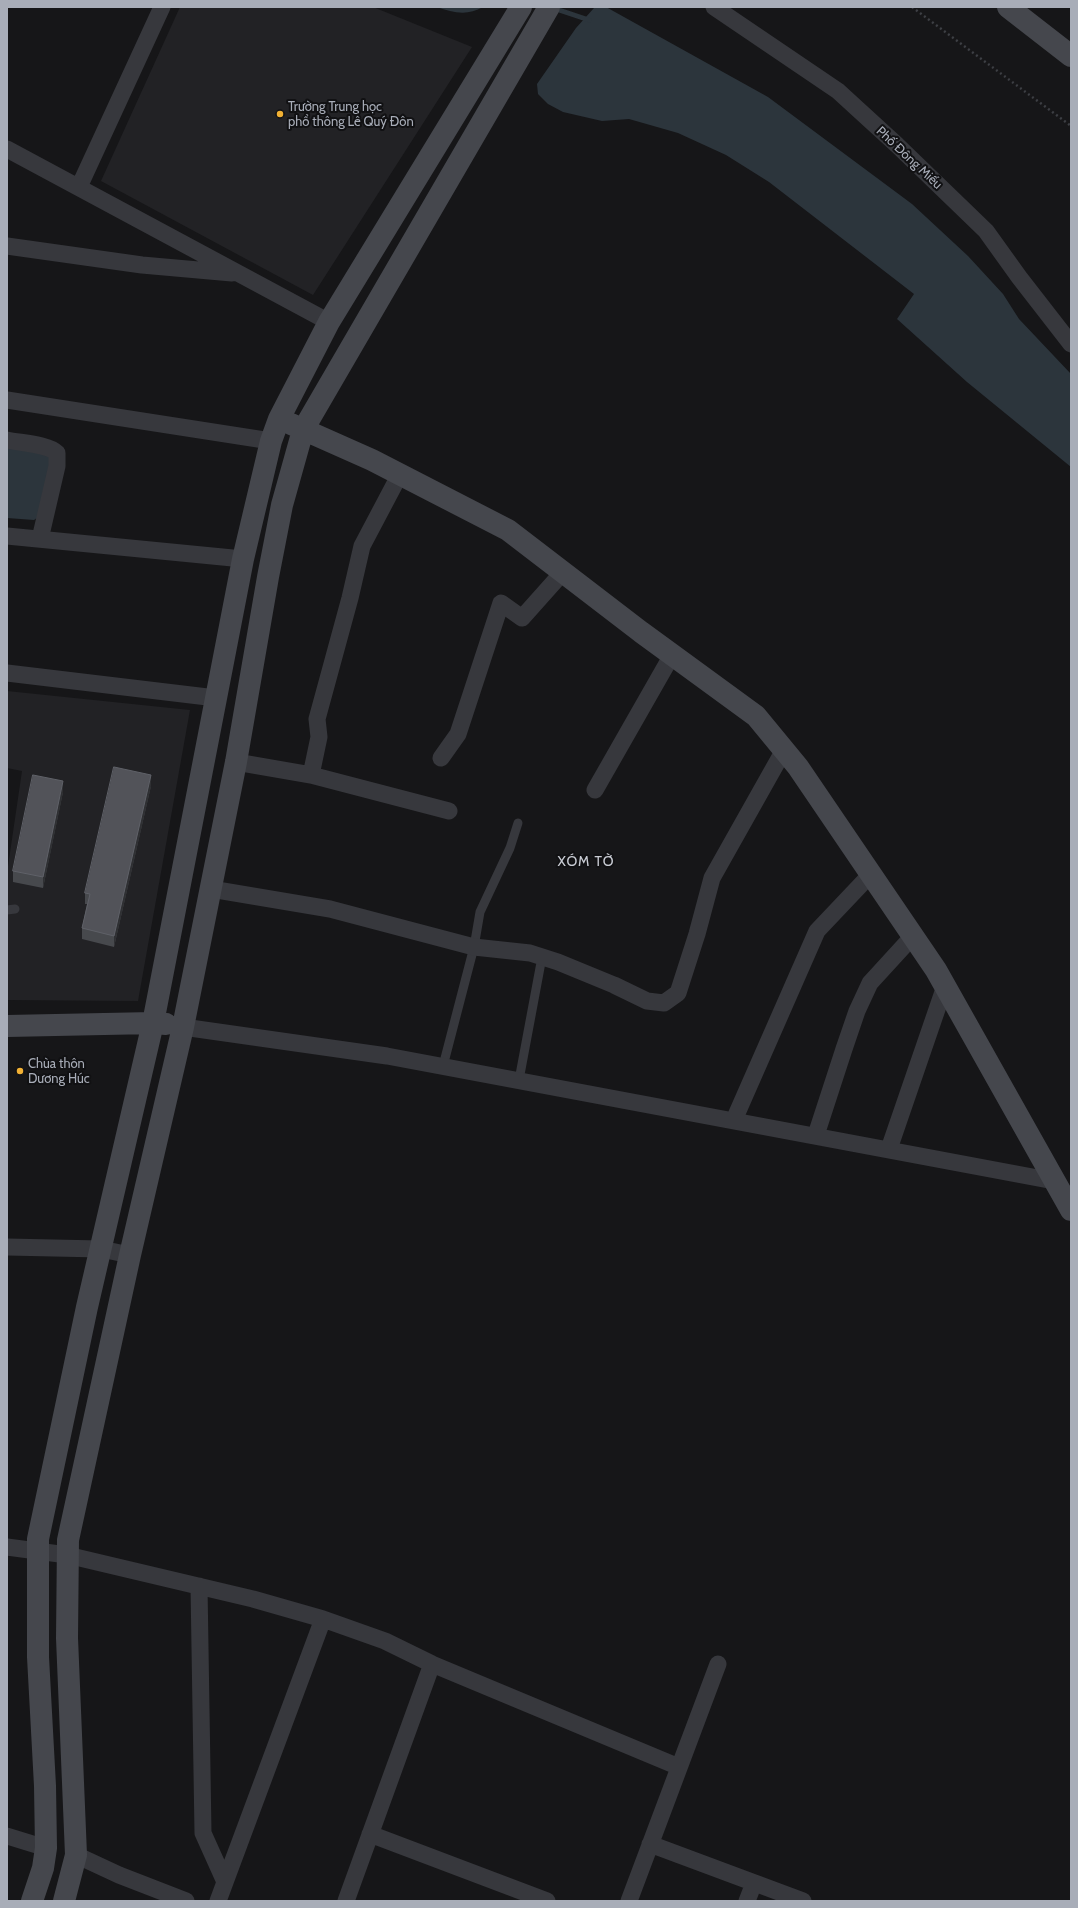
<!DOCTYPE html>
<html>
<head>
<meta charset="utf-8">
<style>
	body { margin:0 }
	#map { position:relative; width:1078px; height:1908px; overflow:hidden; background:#161618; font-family:Cabin,sans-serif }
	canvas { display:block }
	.frame { position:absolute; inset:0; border:8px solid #a8adb8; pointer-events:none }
</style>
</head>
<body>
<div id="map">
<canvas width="1078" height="1908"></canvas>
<div class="frame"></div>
</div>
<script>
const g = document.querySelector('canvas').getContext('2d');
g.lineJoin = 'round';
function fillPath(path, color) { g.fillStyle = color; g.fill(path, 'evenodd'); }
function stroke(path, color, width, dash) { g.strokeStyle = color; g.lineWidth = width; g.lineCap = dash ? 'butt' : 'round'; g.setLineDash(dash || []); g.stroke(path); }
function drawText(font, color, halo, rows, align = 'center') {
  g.font = font + ' Cabin,sans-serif'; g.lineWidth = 4; g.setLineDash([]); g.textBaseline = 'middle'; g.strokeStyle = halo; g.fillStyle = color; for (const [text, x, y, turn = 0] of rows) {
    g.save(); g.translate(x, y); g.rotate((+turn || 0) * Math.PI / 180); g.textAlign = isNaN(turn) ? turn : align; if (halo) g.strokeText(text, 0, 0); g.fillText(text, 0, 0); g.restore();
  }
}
const built = new Path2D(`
	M180 7H373L472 47 313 295 101 181Z
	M7 691 190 710 138 1001 7 1000V873L22 771 7 768Z`);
const water = new Path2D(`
	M437 7H483C468 16 453 13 437 7Z
	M606 7 768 97 912 204 968 256 1003 294 1019 319 1071 374V467L967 382 897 319 914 294 769 182 726 155 678 133 629 119 602 121 563 112 548 104 538 94 537 84 576 28 594 8Z
	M7 445 47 453 51 461 37 518 34 520 7 518Z`);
const stream = new Path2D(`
	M559 10 589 20`);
const path = new Path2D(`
	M912 7 1071 126`);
const lane = new Path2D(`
	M7 910 15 909
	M443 1066 474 947 480 912 510 848 518 823
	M519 1080 542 957`);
const street = new Path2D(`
	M714 7 838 91 897 145 986 231 1019 277 1071 344
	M7 149 329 322
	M79 187 162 7
	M7 246 142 265 232 273
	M7 400 271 441
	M7 440C20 443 49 444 57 453V466L40 539
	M7 536 243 559
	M7 673 216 698
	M441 758 458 734 501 603 522 618 563 572
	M236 762 311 775 449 811
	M311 775 319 737 317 719 350 598 362 546 400 474
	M595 790 672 655
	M211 889 330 909 474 947 530 953 558 962 614 985 647 1001 664 1003 678 993 697 934 712 878 784 750
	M183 1027 387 1056 1054 1181
	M734 1120 817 931 871 874
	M816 1135 844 1049 857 1011 870 983 913 936
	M889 1149 945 986
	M7 1247 101 1249 130 1255
	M7 1547 67 1555 253 1599 323 1619 385 1641 432 1664 679 1767
	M199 1586 203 1833 225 1882
	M370 1834 547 1901
	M7 1836 46 1848
	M650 1844 803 1901
	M76 1855 119 1875 186 1901
	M218 1901 323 1619
	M346 1901 432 1664
	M629 1901 718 1664
	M747 1901 754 1883`);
const secondary = new Path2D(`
	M1008 7 1071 56
	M291 424 372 460 508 530 641 632 756 716 798 767 936 970 1071 1210
	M7 1026 153 1023 166 1024
	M32 1901 43 1868 46 1848 45 1786 38 1657V1539L87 1307 153 1023 243 559 271 441 279 419 329 322 521 7
	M64 1901 76 1855 67 1638 68 1540 130 1255 183 1027 236 762 268 577 282 505 303 430 549 7`);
const wall = new Path2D(`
	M151 786 114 947 82 939V928L87 904H85V893Z
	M63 792 43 888 13 882V871Z`);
const shadedWall = new Path2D(`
	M151 775V786L114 947V936Z
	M63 781V792L43 888V877Z`);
const building = new Path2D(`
	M114 767 151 775 114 936 82 928 90 894 85 893Z
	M33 775 63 781 43 877 13 871Z`);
const markers = [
	[280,114,4,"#f2b134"],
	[20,1071,4,"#f2b134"]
];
const poiNames = [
	["Trường Trung học",288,107],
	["phổ thông Lê Quý Đôn",288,122],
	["Chùa thôn",28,1064],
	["Dương Húc",28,1079]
];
const streetNames = [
	["Phố Đông Miếu",909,158,43]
];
const neighbourhoodNames = [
	["XÓM TỜ",586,862]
];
fillPath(built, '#222225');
fillPath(water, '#2c353c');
stroke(stream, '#2c353c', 5);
stroke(path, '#3d3f44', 2.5, [2, 3]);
stroke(lane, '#37383d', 9);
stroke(street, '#37383d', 17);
stroke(secondary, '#45474d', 22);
fillPath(wall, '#47494d');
fillPath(shadedWall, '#2f3033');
fillPath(building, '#525359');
stroke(building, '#5f6168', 1);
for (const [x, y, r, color] of markers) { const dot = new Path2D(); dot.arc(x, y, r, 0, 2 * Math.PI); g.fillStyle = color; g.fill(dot); stroke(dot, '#111113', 1.5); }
drawText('13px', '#a8adb8', '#111113', poiNames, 'left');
drawText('13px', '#a8adb8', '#111113', streetNames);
g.letterSpacing = '1px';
drawText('14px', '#c9ccd4', '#111113', neighbourhoodNames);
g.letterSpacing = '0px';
</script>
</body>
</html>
